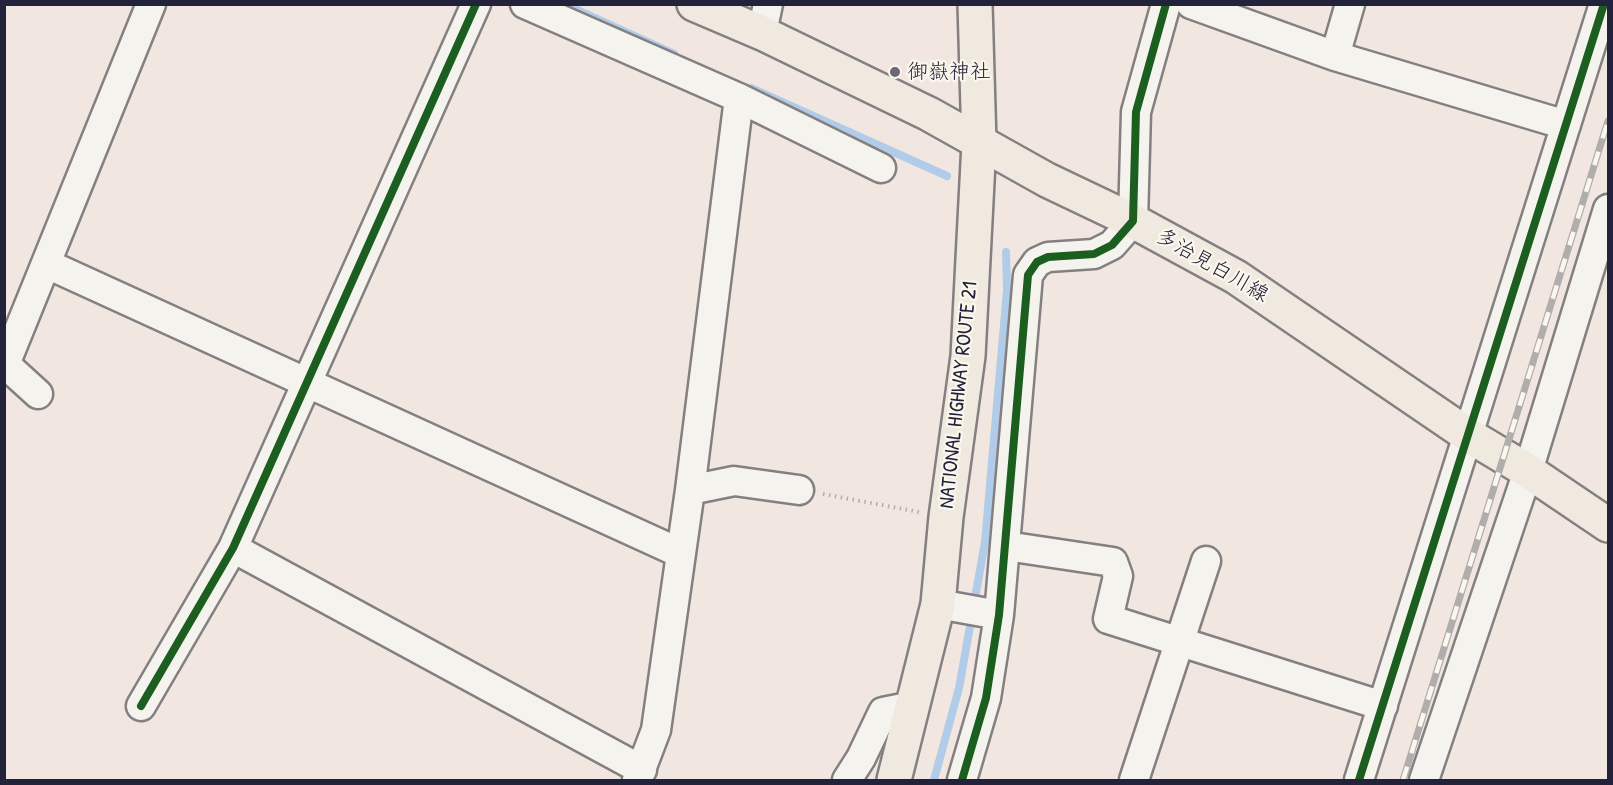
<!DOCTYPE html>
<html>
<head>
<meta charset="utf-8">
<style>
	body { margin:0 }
	#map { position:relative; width:1613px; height:785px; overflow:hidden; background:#f2e7e0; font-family:"Patrick Hand",sans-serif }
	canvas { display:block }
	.frame { position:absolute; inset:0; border:6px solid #22223b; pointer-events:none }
</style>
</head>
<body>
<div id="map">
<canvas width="1613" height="785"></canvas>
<div class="frame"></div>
</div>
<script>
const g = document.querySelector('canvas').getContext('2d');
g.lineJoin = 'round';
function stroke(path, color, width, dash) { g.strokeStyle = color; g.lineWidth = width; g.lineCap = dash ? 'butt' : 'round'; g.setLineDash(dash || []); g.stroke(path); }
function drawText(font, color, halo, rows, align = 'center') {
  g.font = font + ' "Patrick Hand","Klee One",sans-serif'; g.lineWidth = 4.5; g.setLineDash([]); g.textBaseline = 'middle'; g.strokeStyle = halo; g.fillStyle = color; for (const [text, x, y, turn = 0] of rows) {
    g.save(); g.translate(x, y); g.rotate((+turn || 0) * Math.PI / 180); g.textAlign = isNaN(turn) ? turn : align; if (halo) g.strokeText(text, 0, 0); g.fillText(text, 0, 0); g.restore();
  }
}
const stream = new Path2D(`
	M564 4 674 54
	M751 88 947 176
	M934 780 959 688 985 542 1007 290 1006 252`);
const path = new Path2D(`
	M823 494 919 512`);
const minor = new Path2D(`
	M525 4 739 98 881 168
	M1191 4 1335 56 1566 125
	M762 33 768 4
	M1335 56 1350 4
	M47 264 680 553
	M4 363 38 394
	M4 367 151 4
	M690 490 734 481 799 490
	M1006 546 1113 562 1118 576 1108 619 1383 706
	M233 548 642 770
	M938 604 999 615
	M141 706 233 548 476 4
	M637 780 656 730 690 490 739 98
	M847 780 861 758 883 712 913 706
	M962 780 986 698 999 615 1028 275 1037 262 1048 257 1094 254 1112 245 1133 221 1136 112 1166 4
	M1134 780 1206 561
	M1359 780 1604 4
	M1424 780 1528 471 1608 209`);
const primary = new Path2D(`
	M694 4 762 33 929 114 1047 180 1133 221 1236 277 1468 435 1528 471 1608 525`);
const trunk = new Path2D(`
	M894 780 938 604 946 517 968 356 979 143 975 4`);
const rail = new Path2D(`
	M1403 780 1608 121`);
const cycleway = new Path2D(`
	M141 706 233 548 476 4
	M962 780 986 698 999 615 1028 275 1037 262 1048 257 1094 254 1112 245 1133 221 1136 112 1166 4
	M1359 780 1604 4`);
const markers = [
	[895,72,6,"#6b6775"]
];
const poiNames = [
	["御嶽神社",907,72]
];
const streetNames = [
	["多治見白川線",1212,266,30],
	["NATIONAL HIGHWAY ROUTE 21",959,395,-84]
];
stroke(stream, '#b0cce9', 8);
stroke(minor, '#847f81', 33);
stroke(primary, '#847f81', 38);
stroke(trunk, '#847f81', 38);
stroke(path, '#b0adad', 4, [1.5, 4.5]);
stroke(minor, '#f5f3ee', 28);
stroke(primary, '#efe9df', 33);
stroke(trunk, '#efe9df', 33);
stroke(rail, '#b0adad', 7);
stroke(rail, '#fbf7ec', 4.5, [14]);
stroke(cycleway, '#1b5e20', 8);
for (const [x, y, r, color] of markers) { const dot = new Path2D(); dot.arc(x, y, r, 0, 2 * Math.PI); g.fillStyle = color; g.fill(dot); stroke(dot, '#fbf7ec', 2); }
drawText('21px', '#22223b', '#fbf7ec', poiNames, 'left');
drawText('21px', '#22223b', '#fbf7ec', streetNames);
</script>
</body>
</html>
